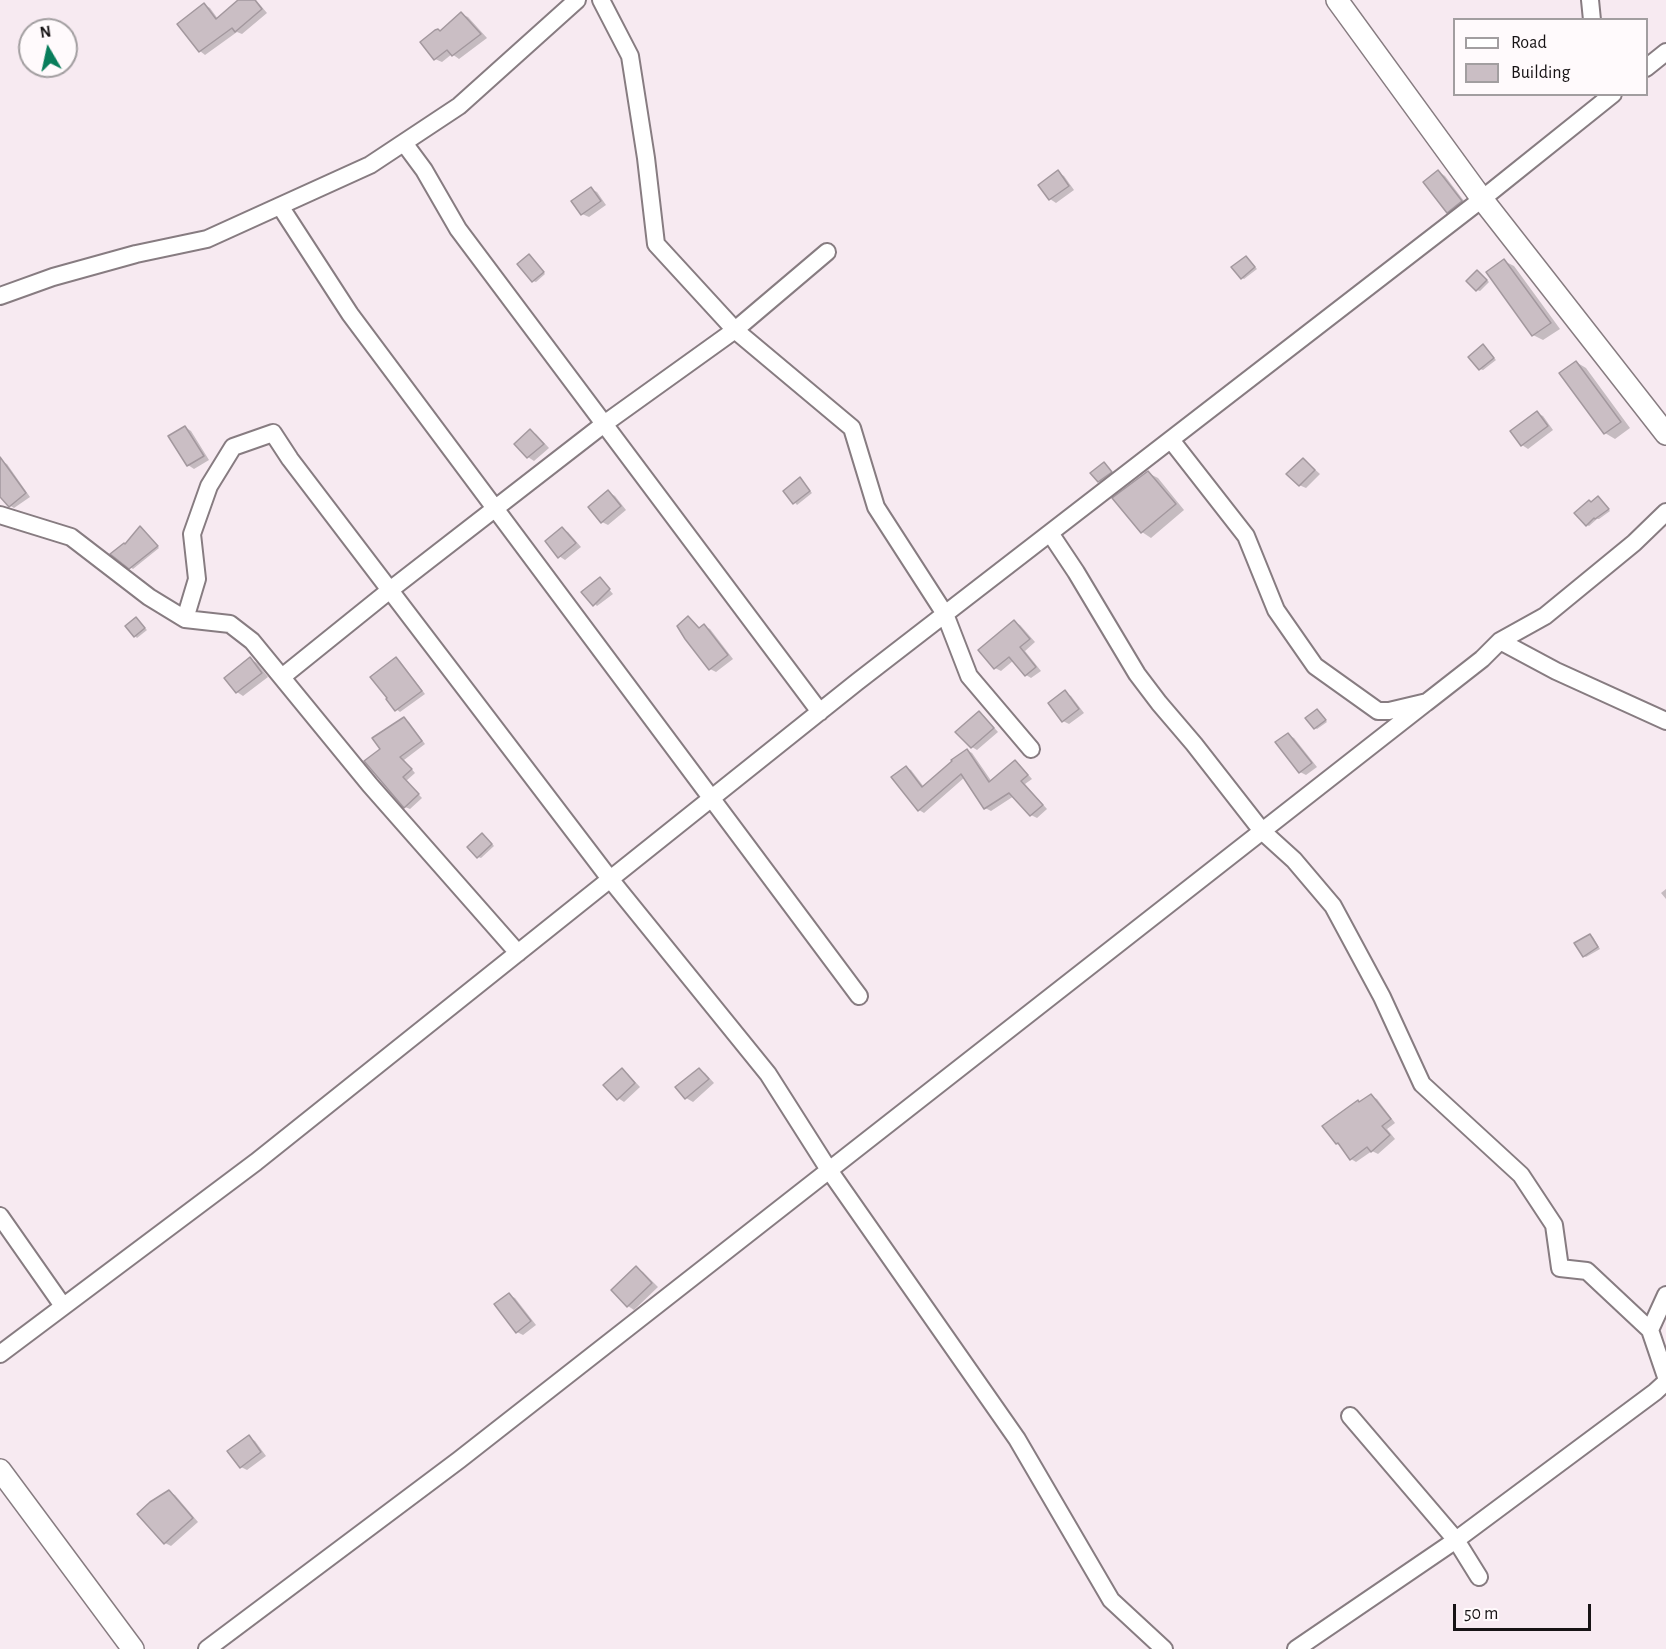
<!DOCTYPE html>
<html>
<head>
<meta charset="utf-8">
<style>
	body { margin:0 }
	#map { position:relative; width:1666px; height:1649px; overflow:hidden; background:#f7eaf1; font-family:"Alegreya Sans",sans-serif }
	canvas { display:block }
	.legend { position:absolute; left:1453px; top:18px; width:195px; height:78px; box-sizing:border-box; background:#fffafc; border:2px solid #a29ea0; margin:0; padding:8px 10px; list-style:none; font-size:18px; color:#171315 }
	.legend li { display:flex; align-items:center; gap:12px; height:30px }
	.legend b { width:30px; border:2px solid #a29ea0 }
	.north { position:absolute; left:18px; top:18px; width:60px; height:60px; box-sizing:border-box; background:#fffafc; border:2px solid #a29ea0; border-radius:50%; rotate:351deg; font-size:16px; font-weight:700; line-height:24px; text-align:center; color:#171315 }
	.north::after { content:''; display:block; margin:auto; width:21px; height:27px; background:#097d5b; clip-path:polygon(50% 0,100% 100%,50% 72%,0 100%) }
	.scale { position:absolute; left:1453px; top:1604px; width:138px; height:27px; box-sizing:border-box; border:3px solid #171315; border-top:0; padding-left:8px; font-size:18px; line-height:21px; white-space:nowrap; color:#171315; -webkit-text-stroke:4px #fffafc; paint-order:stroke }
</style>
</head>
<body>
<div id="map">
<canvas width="1666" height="1649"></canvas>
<ul class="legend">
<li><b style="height:8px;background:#fff"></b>Road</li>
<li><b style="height:16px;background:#cabec4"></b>Building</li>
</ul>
<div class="north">N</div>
<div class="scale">50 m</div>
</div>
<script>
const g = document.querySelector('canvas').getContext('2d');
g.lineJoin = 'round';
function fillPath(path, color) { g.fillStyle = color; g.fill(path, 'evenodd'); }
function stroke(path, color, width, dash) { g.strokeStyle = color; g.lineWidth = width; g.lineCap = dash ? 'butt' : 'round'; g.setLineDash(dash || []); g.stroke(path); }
const shadow = new Path2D(`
	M241 0H256L267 13 242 34 237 32 205 55 200 51 205 5 210 8 218 19Z
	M461 14 468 17 487 38 459 59 452 54 442 62 435 59 441 32Z
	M1058 172 1064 176 1074 190 1056 203 1050 199Z
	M1439 172 1445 176 1467 205 1454 215 1448 212Z
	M591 189 597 192 606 205 589 217 582 214Z
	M531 257 545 274 536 282 533 281Z
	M1246 257 1257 269 1244 279 1242 278Z
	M1504 261 1514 266 1560 329 1543 340 1533 335Z
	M1480 273 1489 282 1480 291 1477 290Z
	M1483 346 1496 360 1483 370 1480 369Z
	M1576 362 1586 368 1630 428 1615 439 1605 433 1561 373Z
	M1537 413 1543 416 1553 430 1528 449 1522 445Z
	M185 427 191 431 209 460 194 469 188 465Z
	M530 431 536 434 549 448 534 461 528 457 516 444Z
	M1303 460 1309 464 1320 474 1306 488 1299 485Z
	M1 461 7 464 30 497 14 508 9 505 0 495V462Z
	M1106 465 1113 474 1102 483 1099 481Z
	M1148 473 1158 478 1184 510 1151 538 1142 532Z
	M802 481 812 493 797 505 785 491Z
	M608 492 615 496 626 510 608 525 602 522Z
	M1599 498 1610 511 1599 519H1597L1589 526 1587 525 1592 503Z
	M141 528 159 548 133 569 130 567 125 545Z
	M562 529 568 532 581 547 565 560 559 556Z
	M600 579 613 594 597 606 583 592Z
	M688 618 694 622 700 629 704 626 710 629 733 659 716 672 710 669Z
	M136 619 147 630 137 638 135 636Z
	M1014 622 1020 625 1035 642 1025 651 1041 671 1031 678 1026 675 1014 660 1001 671 995 668Z
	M250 659 257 663 268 677 243 696 237 692Z
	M396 659 400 661 425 694 400 712 396 709Z
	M1065 692 1071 696 1084 713 1069 724 1063 721Z
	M1317 710 1327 722 1317 729 1315 728Z
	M979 713 984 716 998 732 977 750 972 747Z
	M404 719 409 722 425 744 404 760 415 773 406 781 422 798 410 809 405 807 382 749Z
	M1288 735 1294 738 1317 767 1306 775 1300 772Z
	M967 750 972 753 992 782 1015 762 1020 765 1032 779 1025 784 1047 809 1037 818 1031 815 1014 796 991 811 985 808 965 777 924 813 919 810 906 767 911 770 924 787Z
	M485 836 494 846 481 858 478 857Z
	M1666 889V899L1661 893Z
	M1590 935 1593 937 1600 949 1586 957 1584 956Z
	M622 1070 628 1074 640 1087 624 1102 618 1098Z
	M699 1070 705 1073 714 1083 693 1102 686 1098 678 1088Z
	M1371 1096 1377 1099 1395 1123 1387 1129 1395 1139 1378 1154 1372 1151 1356 1162 1351 1159 1342 1146 1337 1143 1361 1103Z
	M637 1268 643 1272 658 1287 634 1310 628 1306Z
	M509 1295 515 1298 536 1325 523 1335 517 1332Z
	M249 1437 255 1441 266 1456 247 1470 241 1467Z
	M169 1492 175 1495 198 1522 171 1546 165 1543Z`);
const building = new Path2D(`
	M238 0H255L262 9 235 32 232 28 199 52 177 24 204 3 216 19Z
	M461 12 481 34 452 56 447 50 434 60 420 42 435 30 438 29 440 31Z
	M1058 170 1069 186 1049 200 1038 185Z
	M1438 170 1462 201 1447 213 1423 182Z
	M591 187 601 201 581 215 571 201Z
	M529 254 544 272 532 282 517 264Z
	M1246 256 1255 267 1241 279 1231 267Z
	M1504 259 1551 323 1532 336 1486 272Z
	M1477 270 1487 280 1476 291 1466 281Z
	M1483 344 1494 358 1479 370 1468 357Z
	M1576 361 1621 422 1604 434 1559 373Z
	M1537 411 1548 426 1521 446 1510 431Z
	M185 426 204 456 187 466 168 436Z
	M530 429 544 444 527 458 514 444Z
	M0 457 26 493 9 507 0 497Z
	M1303 458 1315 470 1299 486 1286 474Z
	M1104 462 1112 472 1098 482 1090 473Z
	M1148 471 1176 504 1141 533 1112 498Z
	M800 477 810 491 793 504 783 491Z
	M608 490 621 506 601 523 588 507Z
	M1598 496 1609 509 1595 519 1594 518 1586 526 1574 513 1589 500 1591 502Z
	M140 526 158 546 129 569 110 554 124 543 125 544Z
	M562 527 576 543 558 558 545 541Z
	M600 577 610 589 593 606 581 592Z
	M688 616 699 628 704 624 728 655 709 670 685 639 677 626Z
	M136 617 145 628 134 637 125 626Z
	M1014 620 1030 639 1020 647 1036 667 1025 676 1009 657 994 669 978 650Z
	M250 657 262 673 236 693 224 678Z
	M396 657 422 691 395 711 386 699 387 698 370 677Z
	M1065 690 1079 709 1062 722 1048 703Z
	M1317 709 1326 720 1314 729 1305 718Z
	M979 711 994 728 971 748 955 732Z
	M404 717 422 741 400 757 412 769 403 777 419 794 404 808 364 761 380 749 372 738Z
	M1288 733 1312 763 1299 773 1275 742Z
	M967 749 989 782 1015 760 1028 775 1021 781 1043 805 1030 816 1009 793 984 809 961 774 918 811 891 777 906 766 922 787 952 761 951 760Z
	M482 833 492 844 477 858 467 847Z
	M1590 934 1598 947 1583 957 1574 943Z
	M622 1068 635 1083 617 1100 603 1085Z
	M699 1068 709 1079 685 1099 675 1087Z
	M1371 1094 1391 1119 1382 1126 1390 1135 1371 1152 1367 1147 1350 1160 1338 1143 1336 1144 1322 1126 1358 1100 1359 1102Z
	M636 1266 652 1283 627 1307 611 1290Z
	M509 1293 531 1321 516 1333 494 1304Z
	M249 1435 261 1452 240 1468 227 1451Z
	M169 1490 193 1518 164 1544 137 1514 150 1502Z`);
const minor = new Path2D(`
	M601 0 630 56 646 158 656 244 735 330 852 428 876 507 945 614 969 676 1031 749
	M1590 0 1592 20
	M1646 68 1666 52
	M404 143 424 170 458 229 820 712
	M280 206 350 314 859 996
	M0 296 53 277 136 254 207 239 370 165 459 106 577 0
	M1171 440 1246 536 1276 610 1315 666 1378 711H1389L1427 702 1482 659 1500 641 1545 616 1634 543 1666 512
	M0 515 71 537 149 597 185 619 230 624 252 641 370 785 518 953
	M1050 533 1076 572 1137 674 1159 703 1194 744 1262 831 1294 860 1333 906 1382 997 1422 1084 1521 1175 1554 1225 1560 1268 1587 1271 1650 1330
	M185 619 197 579 192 534 209 486 233 447 273 433 290 459 610 879 768 1074 829 1170 1017 1439 1111 1600 1164 1649
	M1500 641 1556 671 1666 721
	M282 677 390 590 604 424 735 330 827 252
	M0 1216 63 1306
	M1666 1295 1650 1330 1666 1377
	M0 1354 256 1162 857 682 1482 199 1613 94
	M1350 1416 1456 1540 1479 1577
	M207 1649 459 1460 1427 702
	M1296 1649 1456 1540 1655 1392 1666 1382`);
const tertiary = new Path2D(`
	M1337 0 1482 199 1666 434
	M0 1470 133 1649`);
fillPath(shadow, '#0003');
fillPath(building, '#cabec4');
stroke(building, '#a3989e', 1.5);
stroke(minor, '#877c81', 20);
stroke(tertiary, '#877c81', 24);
stroke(minor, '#fff', 16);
stroke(tertiary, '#fff', 21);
</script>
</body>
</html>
